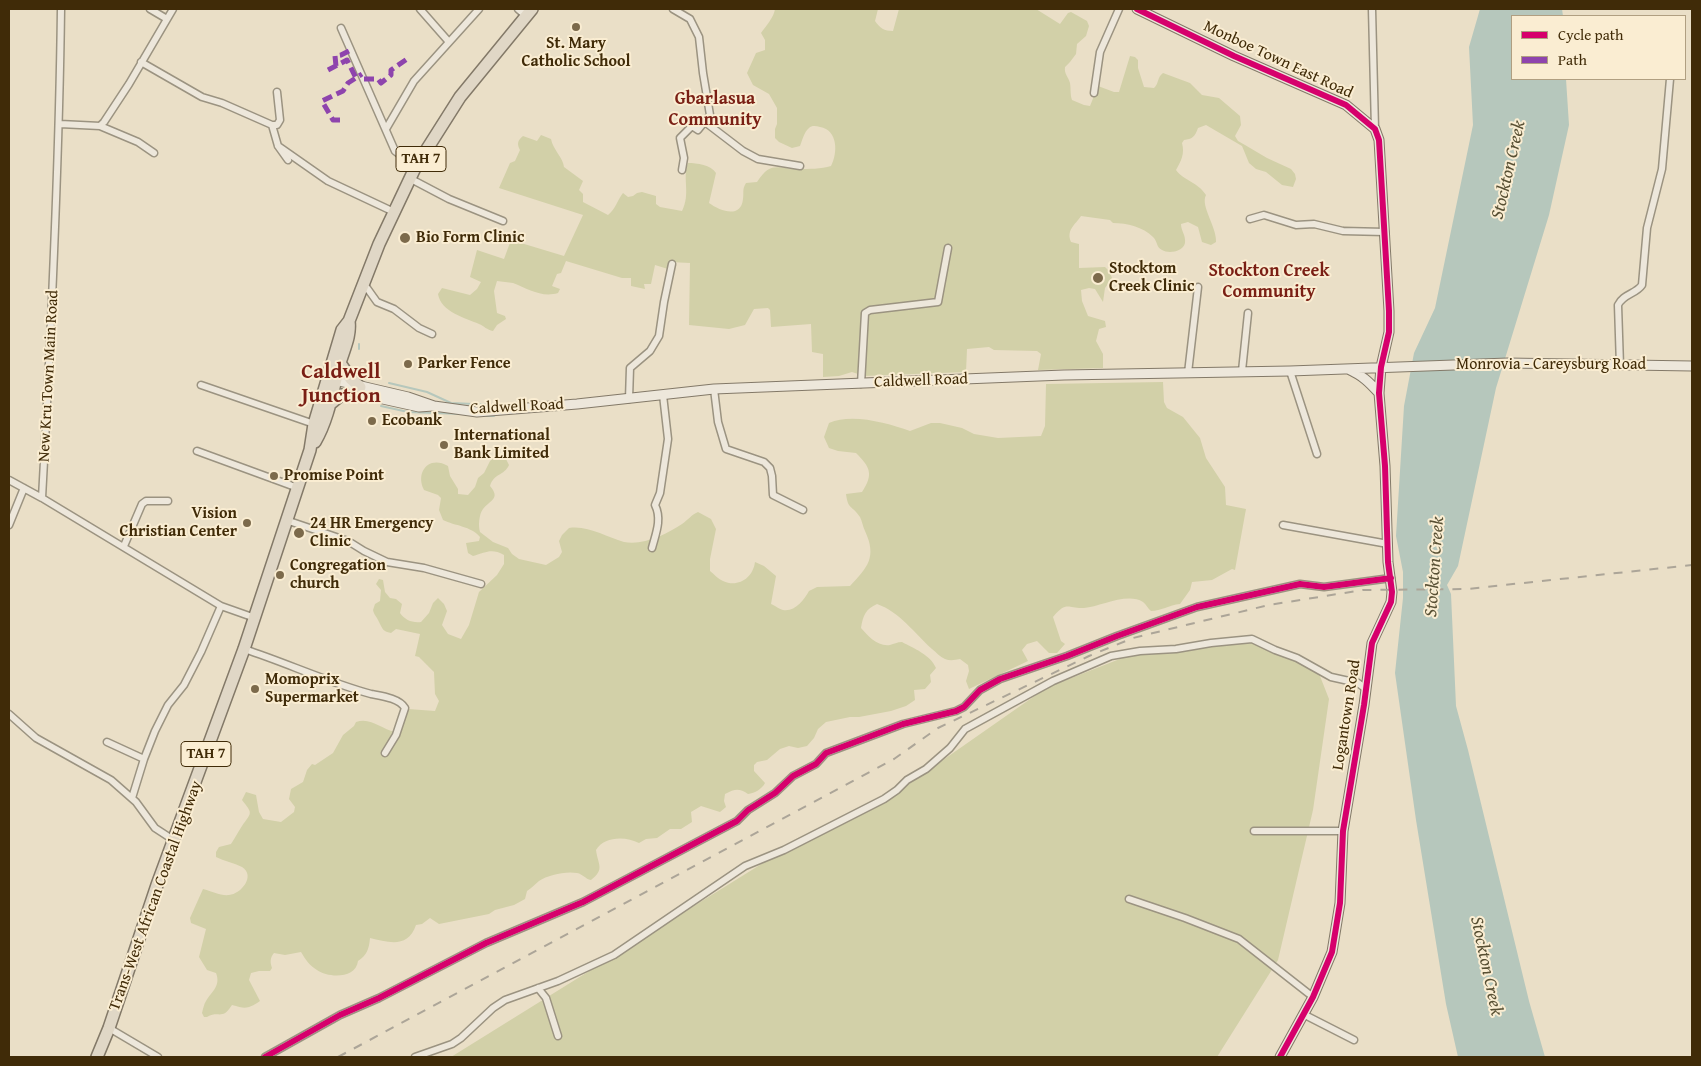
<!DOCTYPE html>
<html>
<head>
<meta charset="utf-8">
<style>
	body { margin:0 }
	#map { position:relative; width:1701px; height:1066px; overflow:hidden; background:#eadfc7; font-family:"Gentium Book Plus",serif }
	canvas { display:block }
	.frame { position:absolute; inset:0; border:10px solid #402b08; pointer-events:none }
	.legend { position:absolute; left:1511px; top:15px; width:175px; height:65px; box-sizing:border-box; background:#faedd2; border:1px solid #b09f81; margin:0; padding:6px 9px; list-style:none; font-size:15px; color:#402b08 }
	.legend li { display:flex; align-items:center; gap:10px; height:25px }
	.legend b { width:25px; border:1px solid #b09f81 }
</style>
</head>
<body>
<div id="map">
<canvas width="1701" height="1066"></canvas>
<div class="frame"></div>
<ul class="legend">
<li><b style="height:6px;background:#d6006c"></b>Cycle path</li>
<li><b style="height:6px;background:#8e44ad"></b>Path</li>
</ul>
</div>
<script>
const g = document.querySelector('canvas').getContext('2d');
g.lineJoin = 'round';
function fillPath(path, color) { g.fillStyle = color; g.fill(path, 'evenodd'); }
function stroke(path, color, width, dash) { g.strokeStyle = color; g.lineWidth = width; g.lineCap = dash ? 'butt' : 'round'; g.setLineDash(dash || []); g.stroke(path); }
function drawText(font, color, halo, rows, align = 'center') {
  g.font = font + ' "Gentium Book Plus",serif'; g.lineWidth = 4; g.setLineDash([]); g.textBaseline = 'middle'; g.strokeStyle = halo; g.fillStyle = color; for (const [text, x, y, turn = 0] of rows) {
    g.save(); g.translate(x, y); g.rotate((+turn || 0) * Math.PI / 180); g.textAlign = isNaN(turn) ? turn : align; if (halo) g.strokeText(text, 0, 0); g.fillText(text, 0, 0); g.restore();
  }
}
const green = new Path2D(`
	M775 9H878L875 21C880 28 884 31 893 31L899 9H1036L1060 24 1068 13 1071 12 1087 21 1089 26 1086 36 1077 44 1076 54 1070 62 1065 67C1064 74 1068 76 1070 83 1071 89 1070 94 1072 100L1084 105 1090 106 1098 86 1114 92H1119L1130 56 1135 57 1138 60V68L1144 87 1154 88C1159 84 1157 77 1163 73L1190 83 1202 95 1219 98 1240 116 1241 125 1235 136 1238 141 1245 145 1267 158 1291 169 1295 174 1296 179 1293 187 1282 185 1266 172 1256 169 1249 163 1242 146 1206 125 1198 128C1195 137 1192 139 1184 140L1182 143C1185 154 1181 161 1176 170 1184 181 1198 182 1206 195 1200 206 1217 227 1216 242L1211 245 1202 242 1198 227 1188 222 1181 224C1181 231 1186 235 1185 243 1183 252 1168 254 1162 250 1156 247 1158 242 1153 237 1143 227 1127 223 1113 223L1110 220 1081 216C1075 225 1066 230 1071 242L1079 244V268L1105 267 1109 271 1112 278 1105 288 1103 302 1095 289 1089 288 1081 290 1082 301 1088 316 1105 321 1106 327 1099 329 1096 341 1103 354V368L1038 370 1041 354 1037 351 994 350 989 347 967 349 966 372 864 376 852 372 839 376 823 377V354L812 352 811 324 771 327 770 310 768 308 754 309 745 325 729 329 689 325 690 263 670 262 668 269 655 265 651 284H644L645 289 631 286V278H622L566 261 561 273 557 274 552 286 560 289 558 293C542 298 528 289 513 283 508 282 502 282 497 281L494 291 497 313 505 316 506 319 497 325 493 331C487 330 484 326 479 324 465 318 441 312 438 294L442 288 470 295 477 289 481 282 470 277 477 250 504 259 511 240 564 256 583 215 499 188 510 163 515 161 520 150C517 144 517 141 523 136L537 141 541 135 551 139C553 150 563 157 564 167L583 181 579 190 583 194V202L608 215C615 210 618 199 623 193L628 197 633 196 637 193 642 192 656 196V204L660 207 682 211C691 193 682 179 688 163 697 163 711 165 716 173L709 203C720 211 741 219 743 199 744 193 742 189 746 183L757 182C771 160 778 169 799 169 809 169 821 169 831 166 838 153 838 130 820 127 816 126 812 125 809 128 804 132 802 141 800 146L792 148 779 142 775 138V129L777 124V108L769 94 753 85 747 73 756 53 765 50V40L761 33C766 26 774 17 775 9Z
	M1163 382 1164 402 1167 408 1183 417 1200 438 1206 458 1225 487 1226 505 1246 509 1235 570 1232 569 1212 580 1192 582 1190 590 1180 604C1169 605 1161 611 1151 611 1148 609 1146 604 1143 602 1127 592 1100 607 1084 608 1068 609 1067 600 1053 617L1061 641 1065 644 1057 653H1049L1037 641 1027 644 1022 650 1028 661 969 689 966 681 969 671 968 665 960 659C955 660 950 661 945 659 940 657 936 652 932 649 914 633 900 612 877 604 866 609 863 615 861 628 868 636 878 647 890 645 894 644 897 642 902 642 913 648 931 655 936 668L930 675 931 682 925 689 914 690 915 700 906 706 891 711 859 717H850L826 722 818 729 814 738 807 746 798 748 789 746 780 749 767 760 757 762 754 765V771L765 783C762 789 755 793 748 794 739 788 735 789 725 794L724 801 726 807 720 812 701 806 691 812 692 822 681 829H670L657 838 646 839 639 843C626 836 604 836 596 850 598 865 605 869 591 880 585 879 583 874 577 873 565 871 548 875 539 881 535 884 532 888 527 891L525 899 514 905 495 910 489 914 439 924 430 918 422 924 416 925C408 949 388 942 370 938 369 949 367 955 358 961 356 979 328 978 317 970 310 966 305 959 301 952L285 955 274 953C270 958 270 962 272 968L270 971H259L251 973 249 980 260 1001C248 1009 246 1009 232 1005 222 1021 219 1010 207 1017H204L202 1013C203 1009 204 1004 206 1001 212 991 221 986 216 973L207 970 199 957 206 929 191 923 190 918 203 889C211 891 221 896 229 895 241 894 256 876 242 867 234 863 224 861 216 857V852L219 847 231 844C235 838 238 832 242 826 252 812 253 814 242 800L246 792 256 795 259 812 263 819 281 822 294 812 295 807 289 799 291 789 303 782 307 770 312 764 315 765 333 753 343 735 354 726 356 722C371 717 381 729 395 732L408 709 435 711 439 701 435 694 434 672 419 657 415 656 420 634 396 629 391 633C382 631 383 629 379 622 377 617 374 615 373 610L375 604 380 601 381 590 376 584 379 579 383 580 385 592 390 598 396 599 402 604 400 613C405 620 412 623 421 622L429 613 433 603 438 598 444 604 447 611 442 625 448 634 461 639 469 625 479 592 497 575 504 564V555C492 548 486 552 473 556L468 553 466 543 479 541 480 537C471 526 455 526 443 520L439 510 441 498 438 495 424 490C415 472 429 455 448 466L450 476 458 489V494L468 495 475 487 478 478 484 473 490 461 495 457 506 459 509 465C504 476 494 473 490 486 501 499 490 500 483 509 479 514 478 526 480 532L493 542 508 548 512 554 519 559 546 565 559 557 562 552 559 541 562 535 569 528C588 525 606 537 624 542 643 546 667 534 682 524 688 520 691 515 698 512L711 519 716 529 710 559V571C714 574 718 579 723 581 738 588 753 578 755 562L764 566 776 576 771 604C774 605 779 609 783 610 795 612 804 600 809 591L817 587 850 586C868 567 877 557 865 531 863 527 862 521 860 517 852 505 848 510 846 494L862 492C874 474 870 467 856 453L838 451 829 448 824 437 829 423C852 413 887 423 910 431L931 423H940L962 428 974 434 998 438 1041 436 1045 426 1046 384Z
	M1258 642 1318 671 1329 699 1313 810 1278 960 1217 1057H451L784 850 873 809 1046 688 1140 651Z`);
const water = new Path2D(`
	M1480 9H1562L1563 16H1512V79H1566L1569 125 1549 215 1496 388 1458 566 1447 585 1451 594 1456 706 1468 750 1529 1001 1545 1057H1458L1446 1004 1416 820 1395 673 1403 598V572L1396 536 1404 406 1414 353 1435 308 1473 125 1469 47Z`);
const stream = new Path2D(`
	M359 349V344
	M389 383 427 392 451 403 496 405
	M381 406 408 412 463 414
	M487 416H494`);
const street = new Path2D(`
	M150 9 167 19
	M420 9 449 42
	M518 9 525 15
	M673 9 690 19 699 37 703 73 710 115 698 130 692 126 680 138 684 158 682 170
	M1372 9 1375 129
	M341 28 395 151 416 167
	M141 62 202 97 222 103 272 125H277L280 120 277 92
	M1094 93 1100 52 1119 9
	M705 122 743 151 758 159 800 166
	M60 124 100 126 104 122 129 84 173 9
	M272 125 278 146 288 160
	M100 126 138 142 154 153
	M386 129 414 81 479 9
	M278 146 328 181 394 212
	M411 179 449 199 503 221
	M1250 219 1264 215 1296 225 1314 224 1343 231 1385 232
	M362 286 367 288 377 302 394 309 419 328 432 334
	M1620 366 1618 305C1623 294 1636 294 1642 285L1647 228 1662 169 1670 79
	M1242 371 1248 313
	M1290 371 1317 454
	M1188 373 1198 287
	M861 384 865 313 870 310 938 302 948 248
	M201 385 314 424
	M714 389 718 422 726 449 764 462 770 468 772 476 773 495 803 510
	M629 399 630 368 650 351 659 336 664 302 672 264
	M197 451 298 488
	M9 480 42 498 221 606 255 618
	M42 498C51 335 59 172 61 9
	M286 520 348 541 364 551 387 562 424 568 481 584
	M9 525 24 488
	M1283 525 1388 544
	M124 546 142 504 146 501H168
	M652 548C656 533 662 519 655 505L660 493 668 439 663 395
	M244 649C287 663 327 682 371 694 381 696 399 698 405 708L396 735 385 753
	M9 714 36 738 111 780 136 802 155 828 175 841
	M107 742 144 759
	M132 798 144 759 155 731 168 705 184 685 201 652 221 606
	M1254 831H1343
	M1129 899 1185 918 1239 939 1313 997
	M538 988 546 998 558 1036
	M1303 1014 1354 1040
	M109 1028 158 1057
	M265 1057 340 1015 379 998 486 943 583 902 737 821 748 810 775 793 793 776 816 764 826 753 903 724 956 711 964 707 980 690 1000 679 1067 656 1117 636 1197 607 1300 584 1324 587 1391 578
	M415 1057 452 1044 461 1038 493 1008 505 1000 558 981 614 955 745 866 784 850 884 799 897 790 907 780 926 769 950 748 965 729 1053 681 1111 656 1140 651 1176 649 1211 643 1252 639 1275 650 1297 658 1331 677 1358 683 1366 689`);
const secondary = new Path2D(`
	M1137 9 1234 56 1346 105 1375 129 1379 140 1389 311V332L1381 367 1379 393 1385 466 1388 562 1392 592 1391 602 1372 643 1364 705 1343 831 1340 903 1332 952 1313 997 1280 1057
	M1348 369C1363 376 1368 381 1379 393
	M331 379 408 397 434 406 477 412 577 404 714 389 1064 375 1290 371 1508 363 1692 366
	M351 392 419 407 433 406`);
const highway = new Path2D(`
	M340 363 351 379 360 387
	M330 404 341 395 356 394
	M315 442C329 418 333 389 340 363 344 349 351 336 349 321
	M97 1057 109 1028 157 885 244 649 310 450 314 424 342 330 349 321 379 244 415 168 460 97 532 9`);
const rail = new Path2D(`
	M338 1057 894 759 938 728 1089 656 1133 638 1182 626 1269 605 1363 590 1467 589 1692 565`);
const quiet = new Path2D(`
	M336 66 335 56 341 55 351 50
	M328 70 347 60 356 78
	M364 79H378L381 83 391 75V70L407 59
	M340 120H333L322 101 343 91 348 83 362 74`);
const cycleway = new Path2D(`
	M1137 9 1234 56 1346 105 1375 129 1379 140 1389 311V332L1381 367 1379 393 1385 466 1388 562 1392 592 1391 602 1372 643 1364 705 1343 831 1340 903 1332 952 1313 997 1280 1057
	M265 1057 340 1015 379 998 486 943 583 902 737 821 748 810 775 793 793 776 816 764 826 753 903 724 956 711 964 707 980 690 1000 679 1067 656 1117 636 1197 607 1300 584 1324 587 1391 578`);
const markers = [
	[576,27,5,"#7c6a4b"],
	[405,238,6,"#7c6a4b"],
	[1098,278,6,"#7c6a4b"],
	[408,364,5,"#7c6a4b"],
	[372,421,5,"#7c6a4b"],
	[444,445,5,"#7c6a4b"],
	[274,476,5,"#7c6a4b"],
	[247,523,5,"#7c6a4b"],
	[299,533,6,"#7c6a4b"],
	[280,575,5,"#7c6a4b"],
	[255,689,5,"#7c6a4b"]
];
const shields = [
	[421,159,50],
	[206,754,50]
];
const shieldNames = [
	["TAH 7",421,159],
	["TAH 7",206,754]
];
const poiNames = [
	["St. Mary",576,44,"center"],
	["Catholic School",576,62,"center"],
	["Bio Form Clinic",416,238],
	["Stocktom",1109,269],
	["Creek Clinic",1109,287],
	["Parker Fence",418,364],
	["Ecobank",382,421],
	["International",454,436],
	["Bank Limited",454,454],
	["Promise Point",284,476],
	["Vision",237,514,"right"],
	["Christian Center",237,532,"right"],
	["24 HR Emergency",310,524],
	["Clinic",310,542],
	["Congregation",290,566],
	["church",290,584],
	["Momoprix",265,680],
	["Supermarket",265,698]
];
const streetNames = [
	["Monboe Town East Road",1278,60,25],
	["Monrovia - Careysburg Road",1551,365],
	["New Kru Town Main Road",49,376,-87],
	["Caldwell Road",921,381,-2],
	["Caldwell Road",517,407,-3],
	["Logantown Road",1347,715,-81],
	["Trans-West African Coastal Highway",156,896,-70]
];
const neighbourhoodNames = [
	["Gbarlasua",715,99],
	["Community",715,120],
	["Stockton Creek",1269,271],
	["Community",1269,292]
];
const waterNames = [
	["Stockton Creek",1509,170,-77],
	["Stockton Creek",1435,567,-86],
	["Stockton Creek",1486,966,78]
];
const districtNames = [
	["Caldwell",341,373],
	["Junction",341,397]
];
fillPath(green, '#d2d0a8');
fillPath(water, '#b6c7bc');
stroke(stream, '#b6c7bc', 2);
stroke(street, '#9b9381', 9);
stroke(secondary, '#837968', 11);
stroke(highway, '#837968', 14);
stroke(street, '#ede7db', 6);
stroke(secondary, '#ede7db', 9);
stroke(highway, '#e0d7c6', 11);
stroke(rail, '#aca598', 2, [9, 9]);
stroke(quiet, '#8e44ad', 5, [10, 5]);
stroke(cycleway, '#d6006c', 6);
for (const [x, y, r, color] of markers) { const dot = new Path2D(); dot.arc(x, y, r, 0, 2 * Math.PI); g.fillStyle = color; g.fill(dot); stroke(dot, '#faedd2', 2); }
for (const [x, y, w] of shields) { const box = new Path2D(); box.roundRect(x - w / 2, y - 12.5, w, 25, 4); g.fillStyle = '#faedd2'; g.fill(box); stroke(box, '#402b08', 1); }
drawText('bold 15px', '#402b08', null, shieldNames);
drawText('bold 16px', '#402b08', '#faedd2', poiNames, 'left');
drawText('16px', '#402b08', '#faedd2', streetNames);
drawText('bold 18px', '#7a1f14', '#faedd2', neighbourhoodNames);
drawText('italic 18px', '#585034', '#faedd2', waterNames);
drawText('bold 21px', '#7a1f14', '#faedd2', districtNames);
</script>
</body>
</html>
